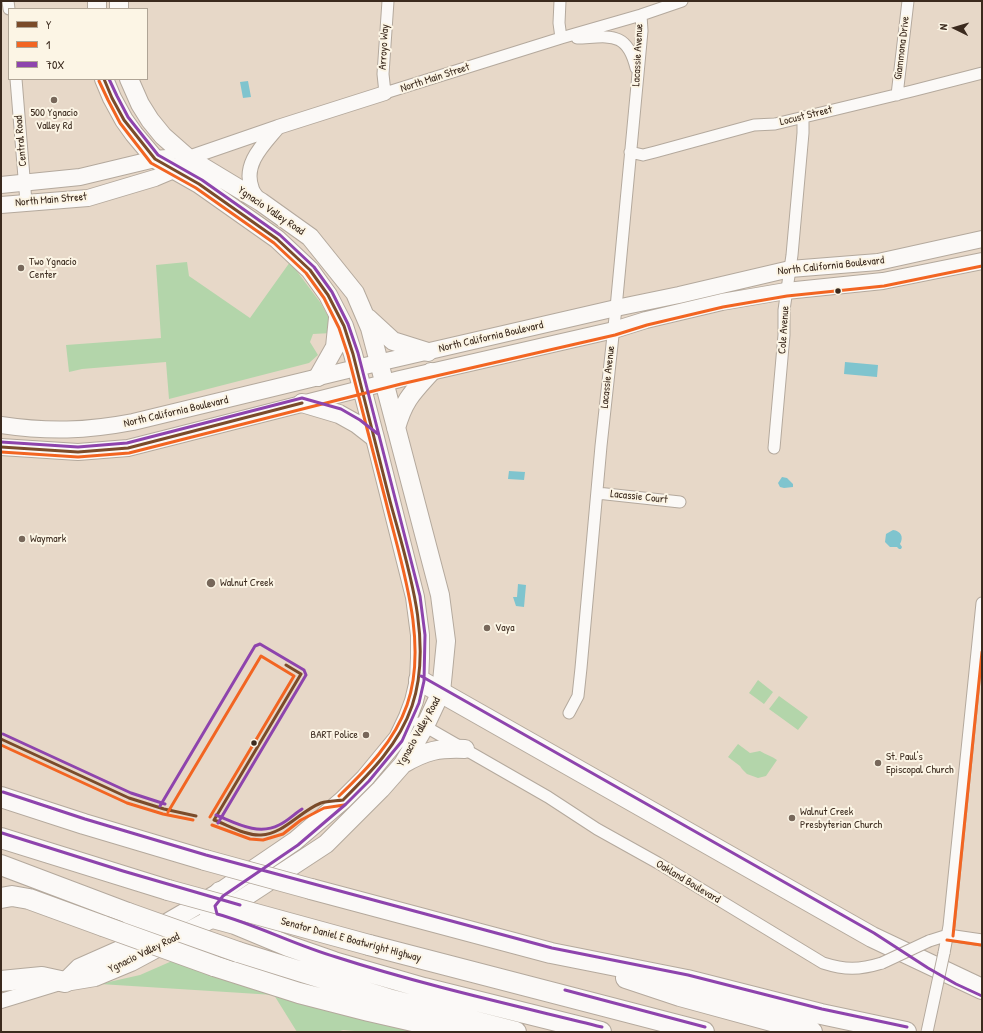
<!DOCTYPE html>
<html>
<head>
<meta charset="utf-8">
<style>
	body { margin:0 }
	#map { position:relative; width:983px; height:1033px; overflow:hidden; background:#e7d8c8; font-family:"Patrick Hand",sans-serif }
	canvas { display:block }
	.frame { position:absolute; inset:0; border:2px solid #3b2a1e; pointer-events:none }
	.legend { position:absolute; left:8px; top:8px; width:140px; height:72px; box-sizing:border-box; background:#fcf5e5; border:1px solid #afa495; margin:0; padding:5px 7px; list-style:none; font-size:12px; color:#3b2a1e }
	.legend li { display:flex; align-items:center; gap:8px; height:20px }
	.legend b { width:20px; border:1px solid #afa495 }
	.north { position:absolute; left:935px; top:8px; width:40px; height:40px; -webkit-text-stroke:3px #fcf5e5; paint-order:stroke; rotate:275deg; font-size:11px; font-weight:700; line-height:16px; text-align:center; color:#3b2a1e }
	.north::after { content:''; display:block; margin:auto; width:14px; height:18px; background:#3b2a1e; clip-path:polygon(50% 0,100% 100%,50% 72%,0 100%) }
</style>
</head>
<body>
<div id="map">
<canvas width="983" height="1033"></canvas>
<div class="frame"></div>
<ul class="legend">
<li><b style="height:5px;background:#7a4b2a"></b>Y</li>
<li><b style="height:5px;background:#f26522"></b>1</li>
<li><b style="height:5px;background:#8e44ad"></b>70X</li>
</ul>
<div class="north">N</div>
</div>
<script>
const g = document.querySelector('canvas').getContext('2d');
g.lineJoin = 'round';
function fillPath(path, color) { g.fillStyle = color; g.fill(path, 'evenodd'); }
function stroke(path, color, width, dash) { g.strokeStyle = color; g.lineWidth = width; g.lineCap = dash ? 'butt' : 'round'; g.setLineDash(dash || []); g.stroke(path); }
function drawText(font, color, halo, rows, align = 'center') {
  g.font = font + ' "Patrick Hand",sans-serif'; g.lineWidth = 4; g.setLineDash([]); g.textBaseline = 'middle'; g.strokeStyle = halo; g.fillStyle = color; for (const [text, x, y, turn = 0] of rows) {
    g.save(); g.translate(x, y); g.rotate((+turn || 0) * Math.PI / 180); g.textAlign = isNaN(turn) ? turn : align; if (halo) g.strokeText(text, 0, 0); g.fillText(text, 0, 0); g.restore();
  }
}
const green = new Path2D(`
	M187 262 189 276 250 318 290 262 320 302 329 318 332 333 313 334 310 342 318 355 309 363 169 399 166 362 82 369 69 372 66 345 161 338 156 265Z
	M758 680 773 692 764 704 749 693Z
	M779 696 808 717 798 730 769 709Z
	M738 744 750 753 760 751C766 755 772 756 777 760L766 776 758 778 747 774 742 769 740 766 728 757Z
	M172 961 427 1032H366L343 1030 336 1032H297L274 995 100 984 140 975Z`);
const water = new Path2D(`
	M248 81 251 97 243 98 240 82Z
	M845 362 878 365 877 377 844 374Z
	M509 471 525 472 524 480 508 479Z
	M782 477 787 478 793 484V487L784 488 780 487 778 483Z
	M893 530C901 531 904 537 900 544L902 547 901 549H899L897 547H890L885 542 886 534Z
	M518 584 526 585 524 607 516 606 513 597H517Z`);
const minor = new Path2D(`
	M8 1 9 9
	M388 1 383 74 385 93 561 38 641 15 682 1
	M560 1 559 23 561 38
	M577 38C609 37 627 30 636 68
	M16 79 26 202
	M897 95 908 1
	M630 152 643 155 655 152 754 125 775 124 912 91 982 73
	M774 448 784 335V310L792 255 803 133V117
	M597 493 680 502
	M569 713 578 696 581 668 601 446 616 308 638 74 642 31 641 15
	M419 723 548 797 597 829 658 863 823 963C845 970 859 970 882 963
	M929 941 948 935 982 940
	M944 953 949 926 982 603`);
const tertiary = new Path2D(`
	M188 158 278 127 385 93
	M260 202C258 198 253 193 252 189 242 164 264 144 278 127
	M1 1001 63 982`);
const secondary = new Path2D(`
	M1 185 80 177 155 159 167 158
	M1 205 88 198 155 178 174 170 181 164
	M1 425C48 432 86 431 133 422L356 368 616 308 679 295 790 269 878 262 982 239
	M1 447 78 452 128 448 400 379 614 330 646 320 722 302 786 291 883 281 982 261`);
const trunk = new Path2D(`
	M97 9V1
	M119 9V1
	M368 318 393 341 428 352
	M318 377 335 347 338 318
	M302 403 339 414 357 424 375 438
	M396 428C404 400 412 393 431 372
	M403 764C427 750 439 748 465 749
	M66 981 79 968 122 949 220 892 295 841 343 800 365 778 398 738 408 717 414 701 419 680 420 658V635L415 597 375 438 353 354 344 326 328 295 310 270 277 239 199 184 155 159 134 134 124 120 112 98 104 79
	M65 982 95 977 131 962 213 918 326 844 381 789 403 764 425 726 441 692 446 641 440 595 370 328 355 293 310 237 261 202 188 158 163 136 150 120 140 104 129 79`);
const motorway = new Path2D(`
	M419 680 872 937 982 989
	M1 797 84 824 205 860
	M1 838 168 890
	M1 865 128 913
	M311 889 551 953 687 980 821 1014 906 1032
	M220 892 209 907 210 913 213 918 235 924 288 946 334 962 424 988 601 1032
	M1 898 12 896 29 899 103 926
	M369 945 704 1032
	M238 952 392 1000 516 1032
	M214 966 299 993 369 1011 439 1027 466 1025
	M626 978 680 996 812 1032
	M1 981 42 977 65 982`);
const minorBridge = new Path2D(`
	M882 963 929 941
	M927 1032 944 953`);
const motorwayBridge = new Path2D(`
	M205 860 311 889
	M168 890 369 945
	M128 913 238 952
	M103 926 214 966`);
const bus1 = new Path2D(`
	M104 79 112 98 124 120 155 159 199 184 277 239 310 270 328 295 344 326 353 354C365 403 378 452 390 501 407 564 434 641 412 706 399 744 371 772 343 800
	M1 447 78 452 128 448 302 403
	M1 739 129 798 164 809 196 816
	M214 820 301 674 286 665
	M214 820C228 825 246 836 261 835 284 834 300 811 321 803 328 801 336 801 343 800`);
const bus2 = new Path2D(`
	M99 81 108 100 120 123 151 163 196 188 274 243 306 273 324 298 339 328 348 355C361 404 373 453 386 502 401 564 429 642 407 705 394 742 367 769 339 796
	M1 452 78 457 129 453 401 384 615 335 647 325 723 307 787 296 884 286 982 266
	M1 745 127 803 163 814 193 820
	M168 812 261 656 294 676 210 817
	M212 825 250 839 263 840 283 834 301 820 324 808 344 805
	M953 936 982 652
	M947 940 981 945`);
const bus3 = new Path2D(`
	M109 79 117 96 128 117 158 155 202 180 280 235 314 267 332 292 348 324 358 353 420 596 425 635 424 681 419 703 402 741 369 781 346 804 298 845 223 896 215 906 217 914C257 925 295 945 336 957 423 985 513 1005 602 1027
	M1 442 78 447 127 443 302 398 341 409 360 420 378 434
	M421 676 874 933 928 968 956 984 982 996
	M3 734 131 793 165 804
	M3 792 85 819 206 855 552 948 688 975 822 1009 907 1027
	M160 806 255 646 260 644 304 670 306 675 218 823
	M216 815C236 823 258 836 279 825 288 821 294 814 302 809
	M2 833 123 871 240 905
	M565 990 705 1027`);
const markers = [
	[54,100,4,"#77675a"],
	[21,268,4,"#77675a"],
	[838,291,3.5,"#3b2a1e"],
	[22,539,4,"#77675a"],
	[211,583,5,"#77675a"],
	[487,628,4,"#77675a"],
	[366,735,4,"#77675a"],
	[254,743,3.5,"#3b2a1e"],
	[878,763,4,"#77675a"],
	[792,818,4,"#77675a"]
];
const streetNames = [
	["Arroyo Way",384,47,-87],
	["Giammona Drive",902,48,-83],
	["Lacassie Avenue",638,55,-87],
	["North Main Street",435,78,-18],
	["Locust Street",806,116,-14],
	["Central Road",21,141,-95],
	["North Main Street",51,200,-5],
	["Ygnacio Valley Road",271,211,34],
	["North California Boulevard",831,266,-6],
	["Cole Avenue",784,330,-86],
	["North California Boulevard",491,337,-13],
	["Lacassie Avenue",608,377,-84],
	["North California Boulevard",176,412,-13],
	["Lacassie Court",639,497,6],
	["Ygnacio Valley Road",419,732,-61],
	["Oakland Boulevard",688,882,31],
	["Senator Daniel E Boatwright Highway",351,940,15],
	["Ygnacio Valley Road",144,953,-26]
];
const poiNames = [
	["500 Ygnacio",54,113,"center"],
	["Valley Rd",54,126,"center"],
	["Two Ygnacio",29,262],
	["Center",29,275],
	["Waymark",30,539],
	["Walnut Creek",220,583],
	["Vaya",495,628],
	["BART Police",358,735,"right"],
	["St. Paul's",886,757],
	["Episcopal Church",886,770],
	["Walnut Creek",800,812],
	["Presbyterian Church",800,825]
];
fillPath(green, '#b3d5aa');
fillPath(water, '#7fc4ce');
stroke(minor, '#b4a99d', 13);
stroke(tertiary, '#b4a99d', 16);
stroke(secondary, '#b4a99d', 18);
stroke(trunk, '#b4a99d', 20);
stroke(motorway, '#b4a99d', 22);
stroke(minor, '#fbf9f7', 11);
stroke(tertiary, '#fbf9f7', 14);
stroke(secondary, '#fbf9f7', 16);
stroke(trunk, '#fbf9f7', 18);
stroke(motorway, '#fbf9f7', 20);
stroke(minorBridge, '#b4a99d', 13, []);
stroke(motorwayBridge, '#b4a99d', 22, []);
stroke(minorBridge, '#fbf9f7', 11);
stroke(motorwayBridge, '#fbf9f7', 20);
stroke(bus1, '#7a4b2a', 3);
stroke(bus2, '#f26522', 3);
stroke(bus3, '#8e44ad', 3);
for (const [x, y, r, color] of markers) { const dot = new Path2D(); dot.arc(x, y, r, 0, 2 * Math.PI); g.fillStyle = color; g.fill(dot); stroke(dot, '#fcf5e5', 1.5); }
drawText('11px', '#3b2a1e', '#fcf5e5', streetNames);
drawText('11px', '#3b2a1e', '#fcf5e5', poiNames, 'left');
</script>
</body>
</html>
